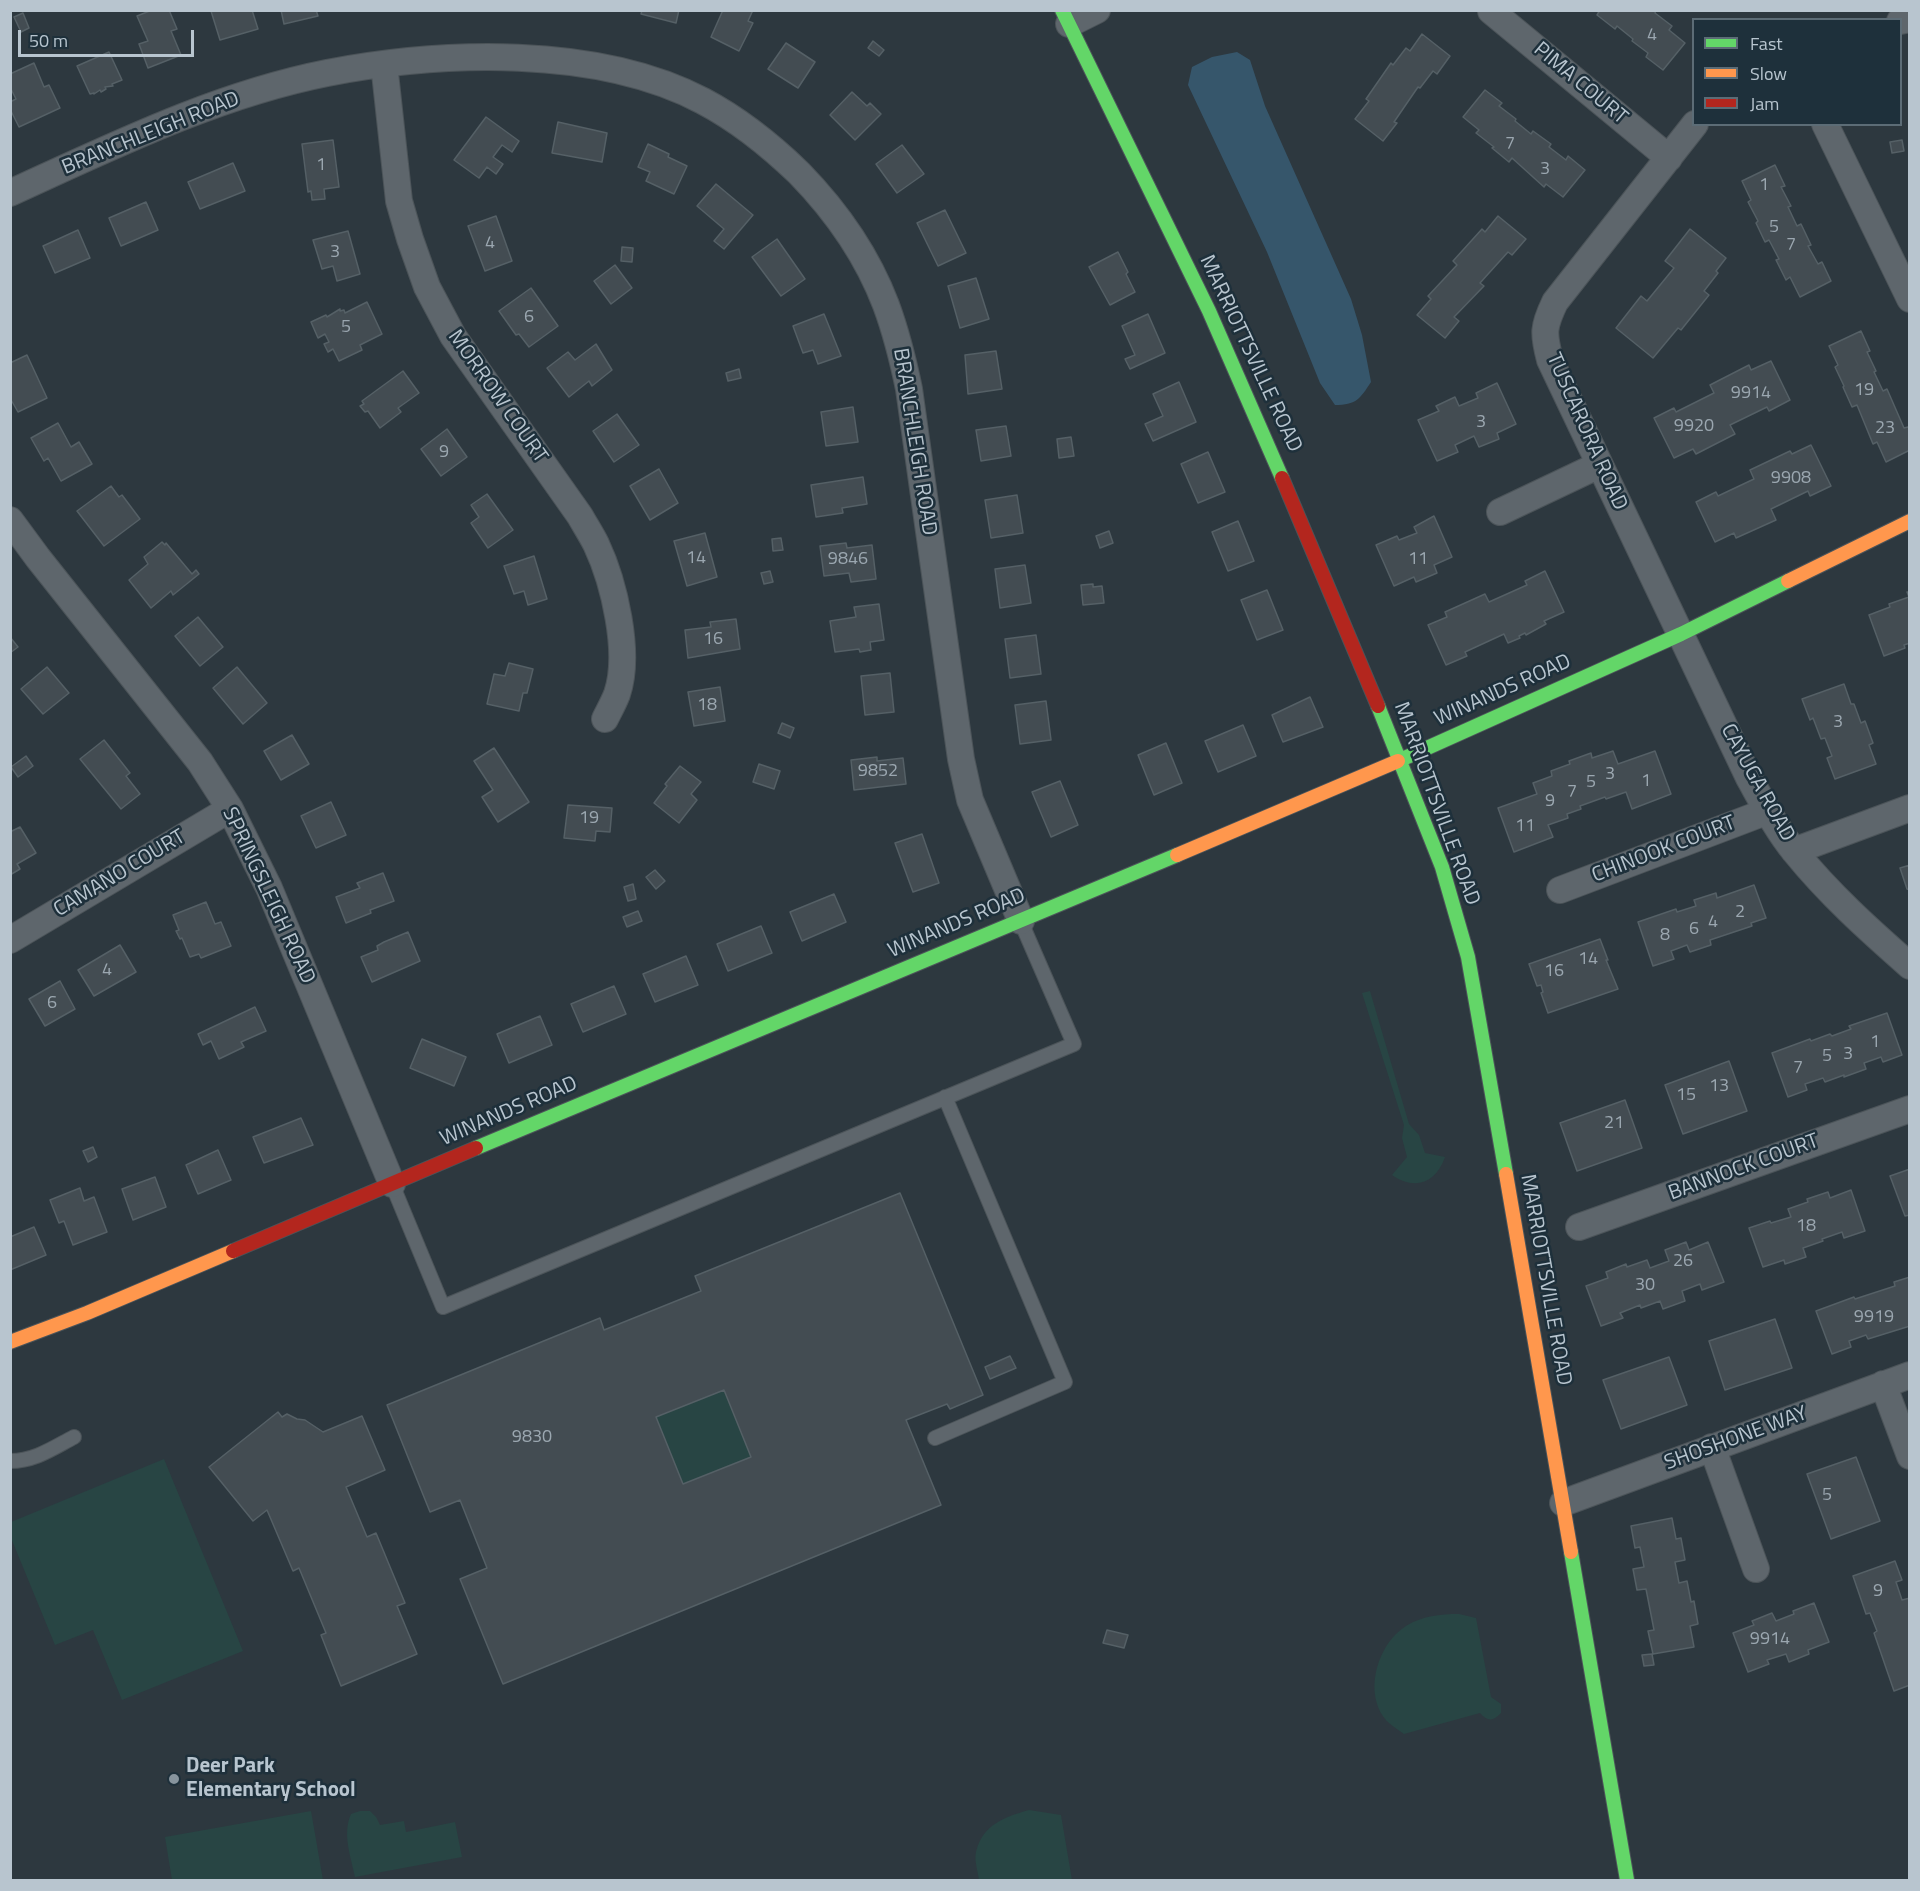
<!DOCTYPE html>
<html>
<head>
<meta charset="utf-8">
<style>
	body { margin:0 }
	#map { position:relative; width:1920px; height:1891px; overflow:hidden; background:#2d383f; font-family:"Titillium Web",sans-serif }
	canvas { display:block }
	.frame { position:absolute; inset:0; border:12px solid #b8c5cf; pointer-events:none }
	.legend { position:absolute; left:1692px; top:18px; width:210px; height:108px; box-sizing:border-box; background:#1e303b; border:2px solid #5c6c76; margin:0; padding:8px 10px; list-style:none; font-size:18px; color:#b8c5cf }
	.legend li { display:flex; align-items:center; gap:12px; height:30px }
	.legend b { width:30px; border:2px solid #5c6c76 }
	.scale { position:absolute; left:18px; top:30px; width:176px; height:27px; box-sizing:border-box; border:3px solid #b8c5cf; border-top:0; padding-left:8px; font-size:18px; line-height:21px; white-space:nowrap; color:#b8c5cf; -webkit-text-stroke:4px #1e303b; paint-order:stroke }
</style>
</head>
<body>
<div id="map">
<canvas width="1920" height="1891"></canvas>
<div class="frame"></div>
<ul class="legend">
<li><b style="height:8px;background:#63d668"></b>Fast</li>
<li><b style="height:8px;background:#ff974d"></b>Slow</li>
<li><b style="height:8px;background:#b3261e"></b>Jam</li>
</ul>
<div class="scale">50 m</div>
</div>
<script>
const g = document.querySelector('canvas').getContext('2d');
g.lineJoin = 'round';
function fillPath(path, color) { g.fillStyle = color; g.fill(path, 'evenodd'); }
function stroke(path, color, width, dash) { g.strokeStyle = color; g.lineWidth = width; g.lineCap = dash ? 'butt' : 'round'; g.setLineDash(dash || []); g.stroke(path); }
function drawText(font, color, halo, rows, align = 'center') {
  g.font = font + ' "Titillium Web",sans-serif'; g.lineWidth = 5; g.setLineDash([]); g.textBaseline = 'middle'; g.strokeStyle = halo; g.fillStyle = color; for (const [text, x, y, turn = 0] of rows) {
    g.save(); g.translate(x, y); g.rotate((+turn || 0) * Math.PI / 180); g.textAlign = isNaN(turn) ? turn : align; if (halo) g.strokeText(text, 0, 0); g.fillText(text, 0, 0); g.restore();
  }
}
const green = new Path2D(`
	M1370 991 1409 1124 1419 1135 1425 1153 1445 1157C1436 1183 1415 1191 1392 1175L1407 1157 1402 1138 1404 1125 1362 993Z
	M724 1390 751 1457 683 1484 656 1417Z
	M164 1459 243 1651 122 1700 93 1630 55 1645 11 1538V1522Z
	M1459 1614 1476 1618 1491 1697 1501 1704V1713C1493 1722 1487 1721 1480 1713L1404 1734C1399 1730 1393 1727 1389 1723 1362 1697 1376 1645 1406 1626 1422 1616 1440 1614 1459 1614Z
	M1029 1810 1061 1815 1072 1880H979C978 1872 974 1860 976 1852 983 1824 1005 1817 1029 1810Z
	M311 1811 323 1880H172L165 1837Z
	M360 1811H370L376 1817 380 1825 404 1821 406 1832 455 1822 462 1857 355 1877C351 1857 342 1834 351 1814Z`);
const water = new Path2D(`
	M1237 52 1250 60 1265 106 1351 299 1362 335 1371 382C1360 399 1356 405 1335 405L1320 383 1267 252 1188 85 1192 67 1212 57Z`);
const building = new Path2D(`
	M152 10H169L177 29 171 31 181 55 148 68 139 44 148 41 137 16Z
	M252 10 258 29 220 40 211 11Z
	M281 10H316L318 16 284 24Z
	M642 10H679L676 23 641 14Z
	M723 10H753L748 21 753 23 739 51 711 37Z
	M1600 10H1656L1655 13 1672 26 1669 30 1685 43 1663 70 1646 57 1648 53 1632 41 1633 39 1617 26 1615 29 1597 15Z
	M23 13 29 28 21 32 14 17Z
	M1422 34 1450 56 1437 74 1433 71 1420 88 1418 87 1394 122 1397 123 1383 141 1355 119 1369 101 1366 99 1391 63 1393 65 1406 48 1410 51Z
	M873 41 884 50 879 56 868 48Z
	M786 43 815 62 798 88 768 69Z
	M109 52 122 80 112 84 113 86 105 87 106 89 101 92 100 90 94 94V93L90 94 77 66Z
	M34 63 44 87 49 85 60 108 19 127 10 109V102L16 99 10 87V74Z
	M1485 90 1502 103 1499 106 1516 119 1515 121 1531 134 1533 131 1551 144 1549 147 1566 160 1568 156 1585 170 1563 197 1546 184 1544 187 1512 158 1509 162 1492 148 1494 147 1476 133 1479 130 1463 117Z
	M852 92 867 106 870 103 881 114 855 140 830 115Z
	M486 117 519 141 512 152 502 145 493 157 503 164 496 174 487 167 479 178 454 160Z
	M558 122 607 133 602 162 552 153Z
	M333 140 339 187 324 189 325 199 312 200 311 191 308 192 302 144Z
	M1902 140 1904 151 1892 153 1890 142Z
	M648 144 669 154 668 157 687 166 674 194 646 181 650 172 638 167Z
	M902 145 924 174 897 193 876 164Z
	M233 163 245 191 200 209 188 182Z
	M1775 165 1785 186 1781 187 1791 206 1788 207 1797 226 1801 224 1811 245 1808 246 1818 264 1822 262 1831 281 1800 297 1790 277 1786 280 1776 260 1779 259 1769 240 1765 242 1756 223 1758 221 1748 202 1751 200 1742 181Z
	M716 184 753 215 724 249 714 241 724 229 697 206Z
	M146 202 158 230 121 246 109 218Z
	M945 210 966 253 938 266 917 223Z
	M496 216 512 261 485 271 468 226Z
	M1498 216 1526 239 1512 255 1508 252 1480 283 1484 286 1454 317 1459 321 1445 338 1417 315 1431 299 1428 296 1457 265 1453 261 1482 229 1485 232Z
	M1690 229 1726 258 1716 271 1718 273 1704 291 1709 295 1681 330 1678 328 1653 358 1616 328 1641 296 1647 301 1674 268 1665 261Z
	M78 230 90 258 55 273 43 246Z
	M348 231 360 274 337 281 333 266 322 269 313 240Z
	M777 239 805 279 781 296 752 257Z
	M622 247 633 248 632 262 621 261Z
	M1118 252 1128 272 1126 274 1135 292 1110 305 1089 267Z
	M615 265 632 288 611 304 594 281Z
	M976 278 989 319 960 328 948 286Z
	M531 288 558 326 529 347 519 334 516 335 499 311Z
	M367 302 382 334 360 345 362 350 339 361 333 349 328 352 324 344 329 342 325 334 318 338 311 322 326 315 327 317 340 309V311L344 310 345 313Z
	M824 314 841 356 818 364 813 350 803 353 793 326Z
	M1148 314 1165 353 1130 369 1125 359 1135 355 1122 326Z
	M1861 331 1870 351 1867 352 1876 371 1874 372 1883 391 1887 389 1904 428 1908 427 1910 430V450L1886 462 1877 442 1873 444 1857 405 1852 407 1843 387 1844 386 1835 367 1838 365 1829 346Z
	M596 344 612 370 592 386 589 381 569 397 547 368 568 352 575 360Z
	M996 351 1002 389 968 394 965 355Z
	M27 355 47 398 18 412 10 398V363Z
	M1771 361 1790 400 1769 411 1767 407 1730 425 1735 434 1696 454 1693 449 1674 458 1654 418 1674 408 1676 412 1714 393 1710 385 1749 365 1751 370Z
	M739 369 741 378 728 381 726 373Z
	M403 371 419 393 398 408 401 412 380 428 368 411 365 412 360 406 364 404 362 401Z
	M1179 382 1196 422 1153 441 1145 424 1163 416 1153 394Z
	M1497 383 1516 424 1497 433 1499 439 1479 447 1474 436 1455 445 1458 452 1437 461 1418 420 1439 411 1436 406 1455 397 1459 406 1478 398 1476 393Z
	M853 407 858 442 826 446 821 412Z
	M617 414 639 445 614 462 593 431Z
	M58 423 71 447 79 442 92 464 61 481 48 458 44 461 31 438Z
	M1006 426 1011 456 981 461 976 430Z
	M447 429 467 457 441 476 421 449Z
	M1071 437 1074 456 1059 458 1057 439Z
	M1811 445 1831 486 1810 496 1808 491 1771 509 1776 520 1736 538 1734 533 1715 542 1696 502 1716 492 1718 496 1754 479 1750 470 1790 451 1792 454Z
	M1208 452 1225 492 1198 503 1181 464Z
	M659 469 678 503 650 520 630 486Z
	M863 477 867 504 842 508 843 513 816 517 811 485Z
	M111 486 119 497 122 495 140 519 104 546 77 511Z
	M487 494 513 530 488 548 471 523 479 517 471 505Z
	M1017 495 1023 533 991 538 985 500Z
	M1434 516 1452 557 1434 565 1437 573 1416 582 1414 577 1394 586 1376 545 1397 536 1399 540 1417 533 1414 527Z
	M1238 521 1254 561 1228 571 1212 532Z
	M1109 531 1113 543 1100 548 1096 536Z
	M705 533 717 577 687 586 674 541Z
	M781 538 783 550 773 551 772 539Z
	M162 542 165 545 166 543 192 574 196 570 199 574 173 595 171 591 151 608 129 580 148 564 144 557Z
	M846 543 847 548 872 545 876 579 851 582 849 573 824 576 820 546Z
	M534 556 547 599 528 605 524 591 514 594 504 566Z
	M1025 565 1031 603 1000 608 995 569Z
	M770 571 773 582 764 584 761 573Z
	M1545 571 1564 612 1544 621 1546 624 1526 635 1525 633 1519 636 1520 638 1508 643 1504 634 1465 652 1467 656 1446 665 1428 625 1447 617 1445 612 1485 594 1489 602 1527 585 1525 581Z
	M1093 584V587L1102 586 1104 603 1083 605 1081 585Z
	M1267 590 1283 630 1257 640 1241 600Z
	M1907 592H1910V643L1904 645 1905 648 1884 656 1869 615 1890 607 1889 604 1909 597Z
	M879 604 884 640 870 642 871 650 860 652 859 649 835 652 830 621 856 617 854 607Z
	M198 617 223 647 200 666 175 636Z
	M736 619 740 649 688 658 685 630 711 627 710 622Z
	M1036 635 1041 674 1010 678 1005 639Z
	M10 637 18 647 10 653Z
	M509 663 533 669 527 693H523L519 711 487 704 494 674 505 676Z
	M47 667 69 693 43 714 21 689Z
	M237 667 267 703 243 724 213 688Z
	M890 673 894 712 865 715 861 676Z
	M1844 684 1851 704H1854L1861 723 1865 721 1873 743 1869 745 1876 764 1835 779 1827 758 1832 756 1825 738 1821 739 1813 718 1810 720 1802 699Z
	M720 687 725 721 694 726 688 692Z
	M1310 697 1323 727 1283 742 1272 715Z
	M1046 701 1051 740 1020 744 1015 705Z
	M782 723 794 728 790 738 778 733Z
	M1243 725 1256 756 1218 772 1205 741Z
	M292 735 309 764 281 780 264 751Z
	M104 740 130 773 126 776 140 794 121 809 80 759Z
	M1166 743 1182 783 1154 795 1138 755Z
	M494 748 529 802 498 822 482 797 493 790 474 761Z
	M1613 751 1618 764 1655 751 1671 794 1632 809 1626 792 1606 799 1605 797 1580 806 1581 809 1567 814 1568 818 1548 825 1553 837 1514 852 1498 808 1537 794 1533 783 1552 776 1551 771 1570 764 1569 761 1591 753 1592 758Z
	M26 756 33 766 18 777 11 767Z
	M877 757V761L903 758 906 784 854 790 851 760Z
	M759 764 780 771 774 789 753 782Z
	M680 766 701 782 691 794 697 800 679 823 654 803 667 786 665 784Z
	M1060 781 1078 825 1051 837 1032 792Z
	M331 802 346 835 316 848 301 816Z
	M568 805 612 808 610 832 596 831 595 841 564 838Z
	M20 827 36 853 17 864 20 869 10 875V832Z
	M922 834 939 883 913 892 895 843Z
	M1910 865V890L1907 889 1900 868Z
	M655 870 665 881 656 889 646 877Z
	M383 873 394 901 370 910 371 913 346 923 336 897 360 888 357 883Z
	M633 884 636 899 628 901 624 887Z
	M1754 885 1766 918 1751 923 1752 926 1710 940 1711 945 1690 952 1687 945 1671 951 1674 959 1653 966 1638 922 1676 909 1677 912 1696 906 1694 900 1716 893 1717 898Z
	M834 894 846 922 802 941 790 912Z
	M206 902 215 924 221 922 231 946 201 958 199 954 190 957 182 938 180 939 176 931 179 930 173 915Z
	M638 911 642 921 627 927 623 917Z
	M761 926 772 953 728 971 717 944Z
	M408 932 420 961 372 982 361 957 378 950 377 946 384 942Z
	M1600 939 1608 960H1606L1618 989 1548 1013 1541 993 1543 992 1541 985 1537 986 1529 964Z
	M120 945 136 972 94 996 78 970Z
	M686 956 698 985 655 1002 643 974Z
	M60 981 75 1009 45 1026 29 999Z
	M614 986 626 1014 583 1032 571 1004Z
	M255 1007 266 1031 241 1042 244 1047 219 1059 211 1041 203 1045 198 1034Z
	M1887 1013 1902 1055 1883 1062 1881 1057 1864 1063 1866 1069 1844 1077V1075L1825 1082 1823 1078 1805 1084 1807 1090 1788 1097 1772 1053 1810 1039 1811 1041 1830 1034 1832 1036 1851 1029 1849 1026Z
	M540 1016 552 1045 509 1063 497 1034Z
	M422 1039 466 1057 454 1086 410 1068Z
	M1729 1061 1747 1111 1683 1134 1665 1085Z
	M1625 1100 1642 1148 1577 1171 1560 1123Z
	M301 1118 313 1145 264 1163 253 1137Z
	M93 1147 97 1157 88 1162 83 1151Z
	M218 1150 231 1180 198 1194 186 1165Z
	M1910 1169V1215L1905 1216 1890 1176Z
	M155 1177 166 1207 133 1220 122 1189Z
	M80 1188 84 1201 94 1197 107 1232 73 1245 64 1221 59 1223 50 1200Z
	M1851 1190 1865 1231 1844 1238 1842 1232 1822 1239 1823 1241 1803 1248 1806 1257 1785 1264 1784 1260 1763 1267 1749 1228 1770 1221 1771 1223 1791 1217 1788 1209 1808 1202 1807 1199 1828 1192 1830 1198Z
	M900 1193 983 1395 950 1409 947 1404 906 1420 941 1505 503 1684 460 1579 487 1568 460 1500 430 1512 387 1405 600 1318 604 1330 701 1291 695 1276ZM724 1390 751 1457 683 1484 656 1417Z
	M34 1227 46 1255 10 1270V1237Z
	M1686 1242 1689 1250 1708 1242 1724 1282 1702 1290 1700 1284 1682 1291 1685 1301 1663 1309 1660 1301 1641 1308 1640 1305 1620 1313 1623 1318 1601 1326 1586 1286 1608 1278 1606 1272 1626 1264 1627 1267 1647 1260 1650 1268 1669 1261 1665 1250Z
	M1910 1277V1326L1868 1339 1866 1335 1849 1341 1851 1347 1832 1354 1816 1311 1854 1297 1855 1299 1895 1286 1894 1282Z
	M1775 1319 1792 1368 1725 1390 1709 1341Z
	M1010 1356 1016 1368 990 1379 985 1367Z
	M1669 1357 1687 1405 1621 1429 1603 1380Z
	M278 1412 282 1417 287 1414 297 1419 305 1420 323 1432 362 1416 385 1470 346 1487 367 1537 376 1533 405 1603 397 1606 417 1654 341 1686 321 1635 326 1633 299 1568 293 1571 267 1510 253 1521 209 1467Z
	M1856 1457 1880 1521 1831 1539 1807 1474Z
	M1672 1518 1676 1539 1681 1538 1685 1560 1675 1562 1679 1583 1687 1581 1691 1602 1694 1601 1698 1624 1690 1626 1694 1647 1653 1654 1648 1631 1654 1630 1646 1589 1637 1590 1633 1569 1644 1567 1640 1547 1635 1548 1631 1526Z
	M1895 1561 1902 1580 1896 1582 1902 1600 1910 1598V1685L1894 1691 1874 1633 1877 1631 1870 1613 1866 1614 1853 1576Z
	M1814 1603 1829 1642 1808 1650 1809 1654 1789 1662 1786 1654 1767 1660 1769 1664 1748 1672 1733 1633 1754 1625 1752 1621 1772 1613 1776 1621 1794 1614 1793 1611Z
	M1107 1630 1128 1635 1124 1648 1103 1643Z
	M1652 1654 1654 1665 1644 1666 1642 1655Z`);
const lane = new Path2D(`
	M392 1184 443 1307 1074 1044 1021 922
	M935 1438 1065 1382 945 1097
	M10 1461C35 1461 53 1448 74 1437`);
const street = new Path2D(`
	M1491 11 1669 158
	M1900 21 1910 19
	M1069 24 1097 10
	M384 64 399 201 410 239 427 287 453 336 580 516C585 525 591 534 596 544 614 582 631 653 617 694 614 702 609 711 605 719
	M1695 124 1555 302C1543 327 1543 333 1550 360L1749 778C1763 803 1777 830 1795 852 1829 894 1869 930 1910 966
	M1825 124 1910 299
	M10 193C113 146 216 95 327 73 442 51 597 45 703 101 739 120 770 145 799 173 836 211 867 255 886 305 896 332 903 360 909 389L961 759 970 800 1021 921
	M1500 512 1599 465
	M10 520 38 558 200 762 230 809 269 888 392 1184
	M1794 851 1910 808
	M1560 890 1768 811
	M10 940 230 809
	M1579 1227 1910 1109
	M1883 1384 1910 1456
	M1712 1447 1756 1569
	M1563 1503 1910 1375`);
const fast = new Path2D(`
	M1062 10 1209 311 1282 478
	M1378 706 1442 867 1468 957 1506 1174
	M1398 761 1681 634 1788 581
	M476 1148 1177 855
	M1571 1552 1627 1880`);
const slow = new Path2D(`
	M1788 581 1910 521
	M1177 855 1398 761
	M1506 1174 1571 1552
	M10 1342 87 1313 233 1251`);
const jam = new Path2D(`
	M1282 478 1378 706
	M233 1251 476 1148`);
const markers = [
	[174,1779,6,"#87949d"]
];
const numberNames = [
	["4",1652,36],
	["7",1510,145],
	["1",321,166],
	["3",1545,170],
	["1",1764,186],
	["5",1774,228],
	["4",490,244],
	["7",1791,246],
	["3",335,253],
	["6",529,318],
	["5",346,328],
	["19",1864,391],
	["9914",1751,394],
	["3",1481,423],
	["9920",1694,427],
	["23",1885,429],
	["9",444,453],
	["9908",1791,479],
	["14",696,559],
	["9846",848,560],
	["11",1418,560],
	["16",713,640],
	["18",707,706],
	["3",1838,723],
	["9852",878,772],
	["3",1610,775],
	["1",1646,782],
	["5",1591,783],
	["7",1572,793],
	["9",1550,802],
	["19",589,819],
	["11",1525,827],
	["2",1740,913],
	["4",1713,923],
	["6",1694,930],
	["8",1665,936],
	["14",1588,960],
	["4",107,971],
	["16",1554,972],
	["6",52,1004],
	["1",1875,1043],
	["3",1848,1055],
	["5",1827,1057],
	["7",1798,1069],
	["13",1719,1087],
	["15",1686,1096],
	["21",1614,1124],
	["18",1806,1227],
	["26",1683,1262],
	["30",1645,1286],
	["9919",1874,1318],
	["9830",532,1438],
	["5",1827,1496],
	["9",1878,1592],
	["9914",1770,1640]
];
const streetNames = [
	["PIMA COURT",1580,84,40],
	["BRANCHLEIGH ROAD",151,134,-22],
	["MARRIOTTSVILLE ROAD",1250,354,65],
	["MORROW COURT",497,397,55],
	["TUSCARORA ROAD",1586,432,66],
	["BRANCHLEIGH ROAD",914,442,81],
	["WINANDS ROAD",1503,691,-24],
	["CAYUGA ROAD",1757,783,61],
	["MARRIOTTSVILLE ROAD",1436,804,70],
	["CHINOOK COURT",1664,850,-21],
	["CAMANO COURT",120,874,-31],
	["SPRINGSLEIGH ROAD",268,896,65],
	["WINANDS ROAD",957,924,-23],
	["WINANDS ROAD",509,1112,-23],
	["BANNOCK COURT",1744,1168,-20],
	["MARRIOTTSVILLE ROAD",1545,1280,80],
	["SHOSHONE WAY",1736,1439,-20]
];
const poiNames = [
	["Deer Park",186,1767],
	["Elementary School",186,1791]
];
fillPath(green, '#284544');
fillPath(water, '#36566b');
fillPath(building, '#434c52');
stroke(building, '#556066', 1.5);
stroke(lane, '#4c5459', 16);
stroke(street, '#4c5459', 28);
stroke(fast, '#4c5459', 16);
stroke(slow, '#4c5459', 16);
stroke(jam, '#4c5459', 16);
stroke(lane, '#5e666c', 14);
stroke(street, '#5e666c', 26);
stroke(fast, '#63d668', 14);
stroke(slow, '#ff974d', 14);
stroke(jam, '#b3261e', 14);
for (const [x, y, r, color] of markers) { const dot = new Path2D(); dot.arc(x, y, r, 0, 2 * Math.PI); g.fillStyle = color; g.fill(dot); stroke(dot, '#1e303b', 2); }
drawText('18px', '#9ba7b0', null, numberNames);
drawText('21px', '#b8c5cf', '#1e303b', streetNames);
drawText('bold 21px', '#b8c5cf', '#1e303b', poiNames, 'left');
</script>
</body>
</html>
